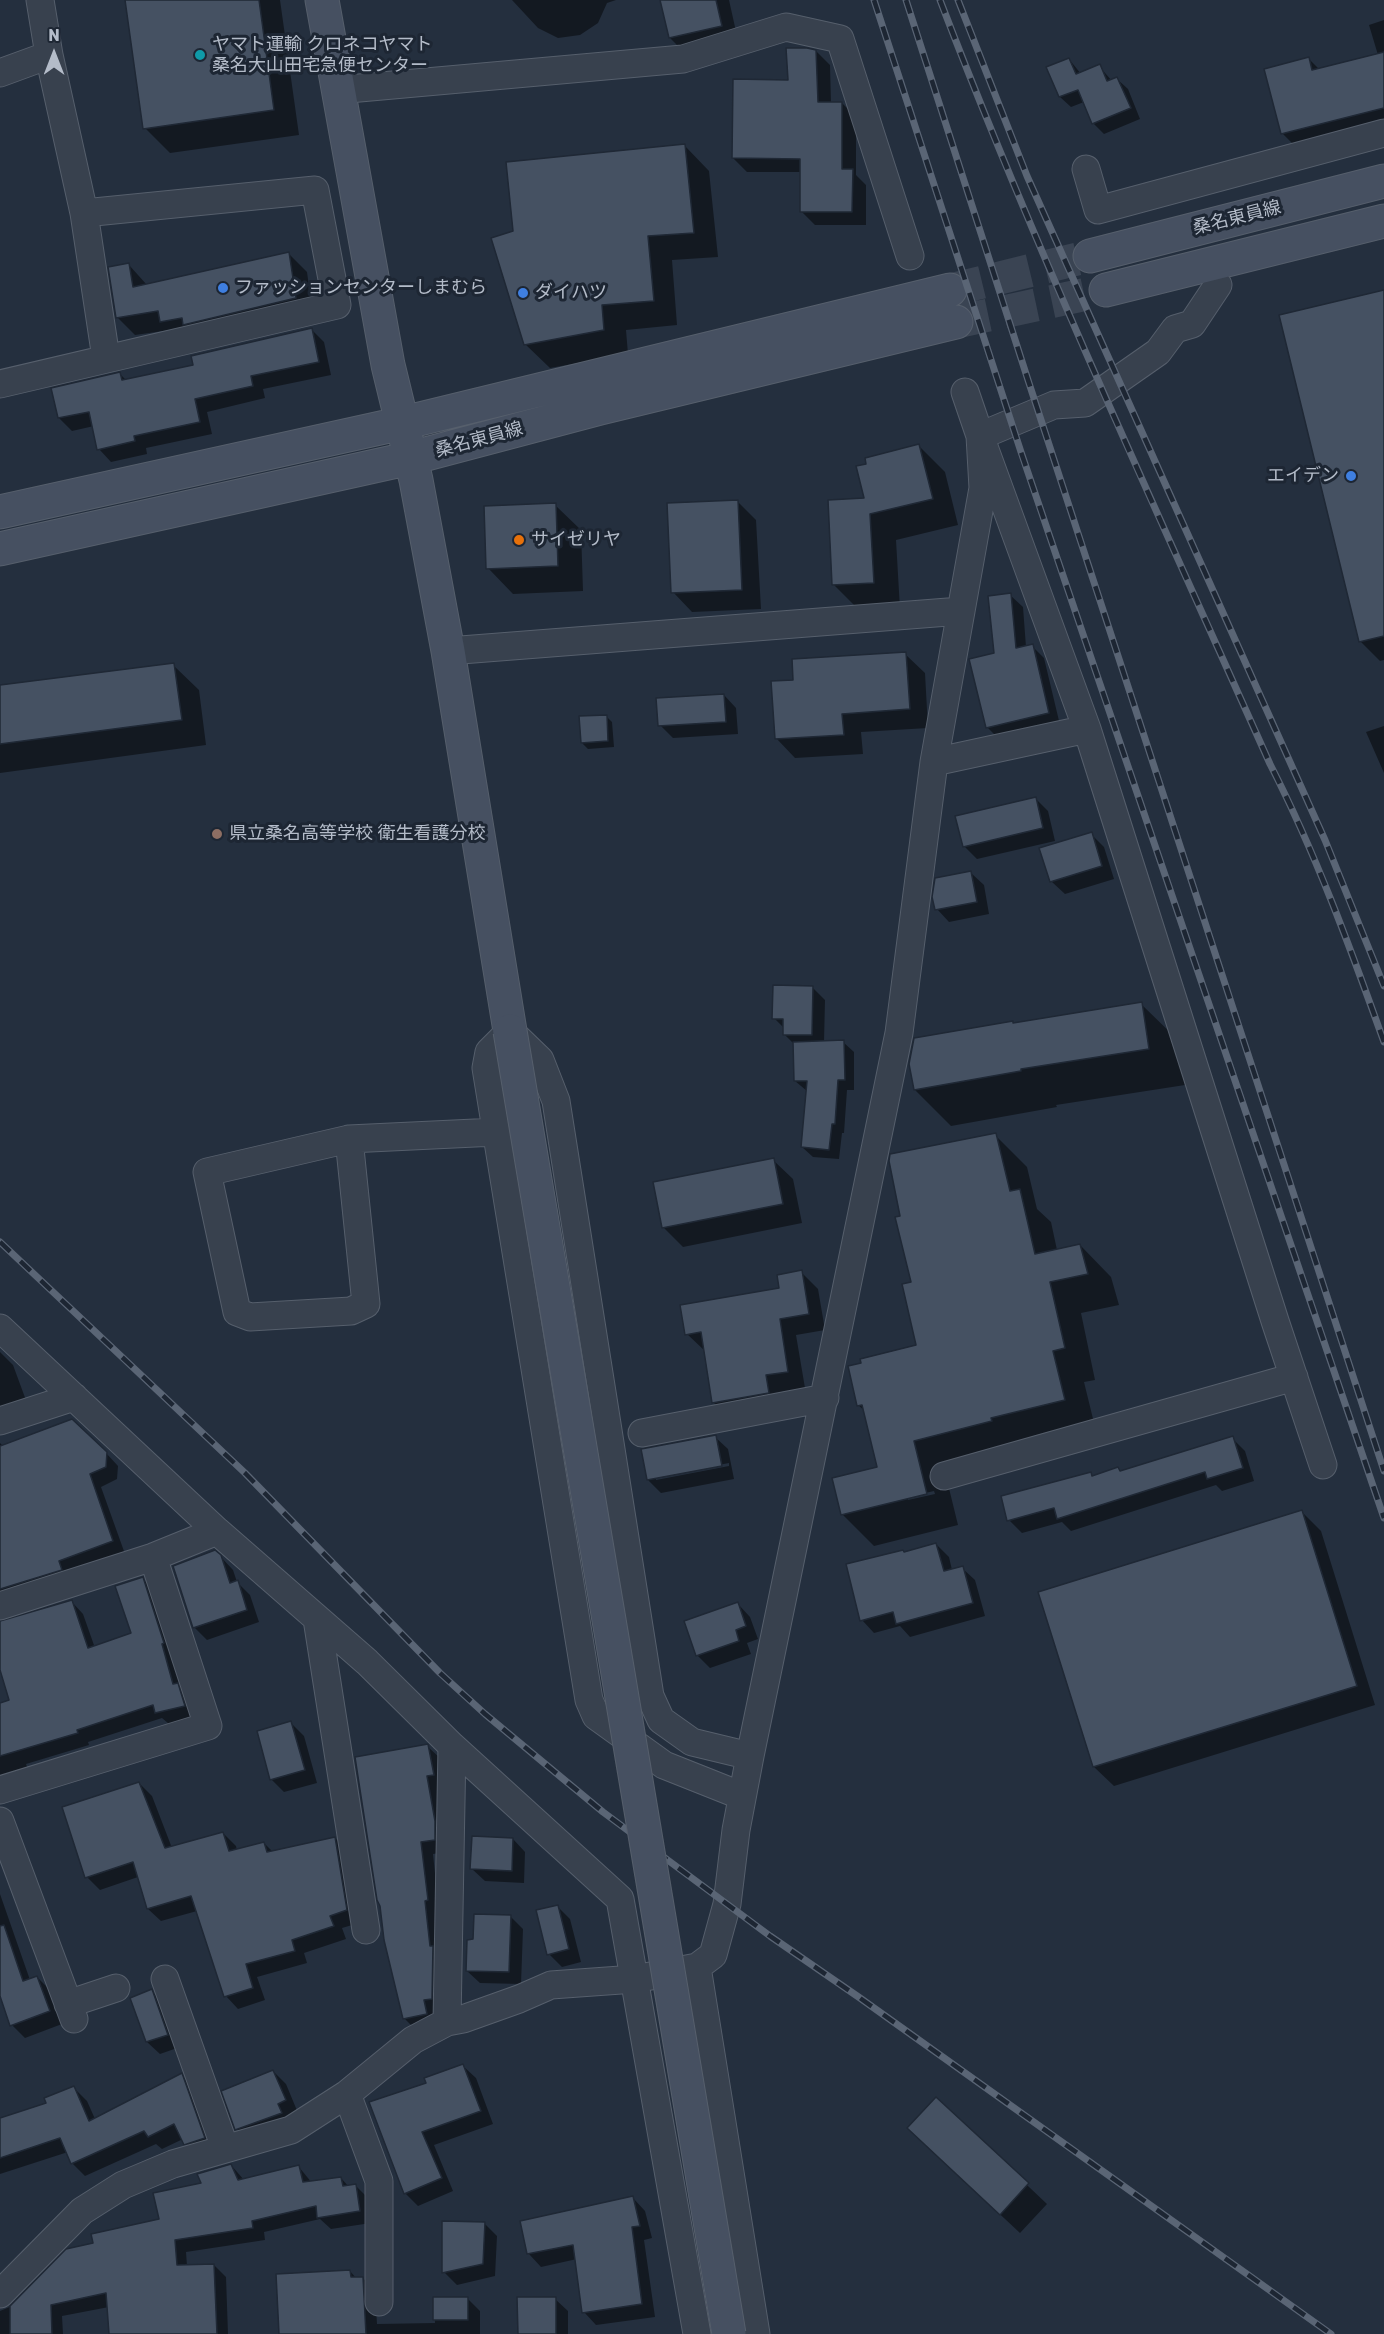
<!DOCTYPE html>
<html>
<head>
<meta charset="utf-8">
<style>
	body { margin:0 }
	#map { position:relative; width:1384px; height:2334px; overflow:hidden; background:#242f3e; font-family:Rubik,sans-serif }
	canvas { display:block }
	.north { position:absolute; left:24px; top:24px; width:60px; height:60px; -webkit-text-stroke:4px #1d2633; paint-order:stroke; rotate:0deg; font-size:16px; font-weight:700; line-height:24px; text-align:center; color:#b4bcc9 }
	.north::after { content:''; display:block; margin:auto; width:21px; height:27px; background:#b4bcc9; clip-path:polygon(50% 0,100% 100%,50% 72%,0 100%) }
</style>
</head>
<body>
<div id="map">
<canvas width="1384" height="2334"></canvas>
<div class="north">N</div>
</div>
<script>
const g = document.querySelector('canvas').getContext('2d');
g.lineJoin = 'round';
function fillPath(path, color) { g.fillStyle = color; g.fill(path, 'evenodd'); }
function stroke(path, color, width, dash) { g.strokeStyle = color; g.lineWidth = width; g.lineCap = dash ? 'butt' : 'round'; g.setLineDash(dash || []); g.stroke(path); }
function drawText(font, color, halo, rows, align = 'center') {
  g.font = font + ' Rubik,"Noto Sans JP",sans-serif'; g.lineWidth = 6; g.setLineDash([]); g.textBaseline = 'middle'; g.strokeStyle = halo; g.fillStyle = color; for (const [text, x, y, turn = 0] of rows) {
    g.save(); g.translate(x, y); g.rotate((+turn || 0) * Math.PI / 180); g.textAlign = isNaN(turn) ? turn : align; if (halo) g.strokeText(text, 0, 0); g.fillText(text, 0, 0); g.restore();
  }
}
const shadow = new Path2D(`
	M126 0H280L299 135 170 153 145 128Z
	M512 0H616L607 3 598 23 580 35 558 38 538 28Z
	M661 0H729L739 45 688 56 670 38Z
	M1384 20V127L1298 149 1283 134 1309 59 1319 69 1378 55 1369 25Z
	M816 51 830 65 831 103H842L856 117V175L866 185V225H815L801 211 802 172H747L733 158 789 81Z
	M1069 59 1081 74 1099 66 1112 81 1117 79 1128 89 1140 119 1104 134 1093 123 1084 102 1071 107 1060 97Z
	M685 146 709 171 718 257 672 260 677 325 626 330 628 354 550 368 525 344 514 232Z
	M289 254 307 272 313 316 180 340 170 330 135 335 117 317 129 265 147 285Z
	M1384 291V660L1380 661 1360 641Z
	M311 329 324 342 331 375 263 389 265 398 207 412 212 434 146 448 147 454 111 462 99 449 94 426 72 431 59 418 120 374 127 381 195 366Z
	M919 446 945 472 958 525 896 540 900 609 860 611 834 585 866 499Z
	M737 501 756 520 761 609 692 612 673 592Z
	M555 505 581 530 583 591 513 594 488 568Z
	M1010 595 1023 607 1026 647 1032 646 1044 658 1060 725 999 739 987 727 995 655Z
	M905 654 925 673 928 728 861 732 863 754 795 758 776 738 794 681Z
	M173 665 199 690 206 745 0 773V686Z
	M724 695 736 708 738 734 673 738 660 725Z
	M606 716 612 722 614 747 588 749 582 743Z
	M1384 726V773L1366 732Z
	M1035 798 1048 811 1055 841 977 859 964 846Z
	M1091 834 1104 847 1114 879 1065 894 1052 882 1041 849Z
	M971 873 984 885 989 914 949 922 937 909Z
	M812 987 825 1000 824 1042H843L854 1052V1090H847L844 1133H842L839 1159 813 1157 802 1147 807 1091 795 1081 794 1044 784 1034 785 1029 774 1018Z
	M1141 1004 1178 1040 1185 1085 1056 1105 1057 1107 951 1126 915 1090 1014 1024Z
	M995 1135 1027 1167 1037 1209 1051 1222 1057 1250 1080 1245 1111 1277 1119 1305 1081 1313 1095 1380 1084 1382 1096 1431 945 1472 958 1525 874 1546 842 1514 879 1469 866 1412 858 1405 917 1346 912 1283ZM934 1491 935 1494 908 1500V1497Z
	M773 1160 793 1179 802 1223 683 1247 663 1227Z
	M801 1272 818 1289 825 1330 796 1335 805 1388 782 1392 785 1409 730 1419 713 1402 705 1351 687 1334 781 1289Z
	M0 1352 13 1365 27 1403 0 1414Z
	M715 1437 728 1449 734 1479 661 1493 648 1480ZM729 1463V1466L656 1480V1477Z
	M1232 1438 1245 1451 1254 1481 1222 1491 1216 1485 1071 1531 1062 1522 1022 1533 1009 1520 1091 1474 1094 1477 1121 1472Z
	M0 1443 3 1446 106 1453 118 1466 117 1479 101 1487 125 1554 0 1608Z
	M1302 1512 1321 1531 1375 1705 1114 1786 1094 1767Z
	M936 1544 949 1557 952 1570 962 1568 975 1580 985 1616 910 1637 900 1626 874 1633 862 1620 905 1553Z
	M220 1556 233 1570 237 1582 250 1595 259 1622 207 1640 194 1627Z
	M142 1578 155 1591 196 1718 169 1724 162 1718 88 1742 89 1745 26 1764 30 1775 0 1786V1704L11 1700 0 1664V1623L71 1601 83 1614 95 1648 133 1634Z
	M738 1604 750 1617 758 1639 747 1643 751 1654 710 1668 697 1655Z
	M291 1723 304 1736 317 1783 284 1792 271 1779Z
	M427 1746 440 1758 446 1852 433 1854 439 1912 443 2010 417 2031 405 2019Z
	M139 1783 152 1796 172 1848 223 1833 236 1846 237 1851 264 1843 273 1852 335 1838 348 1851 359 1923 342 1928 346 1939 304 1953 307 1963 257 1977 265 2000 238 2009 226 1996 197 1911 161 1921 148 1909 138 1877 100 1890 87 1877Z
	M513 1839 525 1852 524 1883 485 1881 472 1869Z
	M0 1894 30 1980 37 1977 50 1990 62 2024 25 2038 12 2025 0 1993Z
	M557 1906 570 1919 581 1962 562 1967 549 1954Z
	M510 1916 523 1929 521 1984 480 1983 467 1971 475 1940Z
	M152 1991 164 2004 180 2047 160 2054 147 2042Z
	M463 2066 476 2078 493 2124 434 2145 453 2191 418 2206 405 2193 428 2084Z
	M273 2071 286 2084 298 2113 249 2142 237 2129Z
	M181 2075 194 2088 217 2151 198 2157 183 2139 162 2149 156 2144 85 2176 72 2163 68 2152 0 2174V2120L48 2104 74 2088 87 2101 95 2119Z
	M936 2099 1047 2204 1020 2233 928 2147Z
	M231 2165 244 2180 299 2167 312 2183 341 2178 349 2187 356 2186 368 2198 371 2223 331 2229 320 2219 264 2232 265 2240 186 2252 187 2266 214 2265 226 2277 228 2334H110L109 2307 62 2316 63 2334H0V2311L12 2306 95 2244 161 2221 203 2184Z
	M633 2198 645 2211 652 2238 644 2240 655 2317 596 2325 584 2312 577 2259 541 2267 529 2254 522 2222Z
	M484 2223 497 2236 495 2276 457 2285 444 2272Z
	M350 2271 356 2278H363L375 2291 377 2324 435 2323 434 2299H468L480 2311V2334H279Z
	M555 2299 568 2311V2334H519Z`);
const building = new Path2D(`
	M125 0H259L274 110 143 129Z
	M660 0H716L722 26 669 38Z
	M786 48H807L816 50 818 102H842V169H853L852 212H800V159L732 158 733 79 788 80Z
	M1384 52V108L1281 134 1264 69 1309 57 1312 70Z
	M1069 58 1076 74 1100 64 1107 81 1117 77 1131 108 1092 124 1078 90 1059 97 1046 67Z
	M685 144 694 233 648 236 654 301 602 305 604 330 524 345 491 238 513 231 506 162Z
	M289 252 296 298 183 325 182 318 160 322 158 311 116 318 108 267 129 263 133 287Z
	M1384 290V636L1359 642 1279 315Z
	M312 328 319 362 251 376 253 386 195 399 200 422 134 436 135 441 97 450 89 412 58 418 51 388 120 372 122 380 193 365 191 356Z
	M919 444 933 499 870 514 874 583 832 585 828 500 864 498 856 466 866 464 865 458Z
	M738 500 742 590 671 593 667 503Z
	M556 503 558 566 486 569 484 506Z
	M1011 593 1016 648 1033 644 1049 713 986 728 969 659 994 653 988 596Z
	M906 652 910 709 842 714 844 735 775 739 771 681 793 680 792 659Z
	M174 663 182 720 0 744V685Z
	M724 694 726 722 658 726 656 698Z
	M607 715 608 741 581 743 579 716Z
	M1036 797 1043 828 963 847 955 816Z
	M1092 832 1102 866 1050 882 1039 848Z
	M971 871 977 902 935 910 932 897 935 878Z
	M773 985 813 986 812 1035H783V1019H772Z
	M1142 1002 1149 1049 1021 1069V1071L914 1090 909 1064 914 1038 1013 1021V1023Z
	M844 1040 845 1080H838L835 1124H832L829 1150 801 1147 807 1081H794L793 1042Z
	M996 1133 1010 1191 1020 1189 1035 1254 1080 1244 1088 1274 1050 1282 1065 1348 1053 1351 1065 1400 991 1418 992 1421 914 1441 927 1494 841 1515 832 1478 877 1467 862 1405 857 1406 848 1366 861 1363 860 1359 916 1345 902 1284 911 1282 895 1217 900 1216 889 1161 890 1154Z
	M774 1158 783 1204 662 1228 653 1182Z
	M802 1270 809 1314 780 1319 788 1372 766 1375 769 1393 712 1403 701 1332 685 1335 680 1305 779 1288 777 1275Z
	M72 1419 107 1452 106 1467 90 1474 113 1541 59 1561 62 1570 0 1589V1446Z
	M716 1435 722 1466 647 1480 641 1449Z
	M1233 1436 1243 1468 1207 1479 1205 1472 1057 1519 1054 1508 1007 1521 1001 1496 1091 1472 1092 1476 1118 1467 1120 1471Z
	M1302 1510 1357 1686 1093 1767 1038 1592Z
	M936 1543 944 1571 963 1566 973 1603 896 1624 893 1612 860 1621 846 1564 903 1550 904 1552Z
	M215 1550 221 1555 230 1583 238 1580 247 1610 193 1628 173 1566Z
	M143 1577 164 1643 162 1644 173 1684 178 1683 185 1706 155 1713 153 1705 77 1730 78 1733 0 1756V1703L9 1700 0 1670V1621L72 1600 88 1648 131 1633 115 1586Z
	M738 1602 746 1626 736 1630 739 1641 696 1656 684 1621Z
	M291 1721 305 1770 270 1780 257 1731Z
	M428 1744 434 1775 427 1776 435 1821V1840L421 1842 428 1900 425 1901 430 1946H433L432 1999 424 2000 427 2014 403 2019 384 1940 380 1906 377 1900 355 1757Z
	M139 1782 165 1848 223 1832 229 1851 264 1842 267 1852 335 1837 347 1910 330 1916 334 1926 292 1940 295 1951 246 1964 253 1988 224 1997 191 1896 147 1909 133 1862 85 1878 62 1807Z
	M472 1836 513 1838 512 1871 470 1869Z
	M558 1905 569 1949 547 1955 536 1910Z
	M474 1914 511 1915 509 1972 466 1971 467 1940 473 1939Z
	M4 1925 23 1981 37 1976 50 2011 10 2026 0 1996V1926Z
	M152 1989 168 2035 146 2042 130 1998Z
	M463 2064 481 2111 422 2132 442 2178 404 2194 369 2102 426 2083 424 2078Z
	M273 2070 286 2100 278 2104 282 2113 235 2130 221 2091Z
	M182 2073 205 2138 184 2145 174 2124 148 2137 144 2131 71 2164 60 2138 0 2158V2118L46 2103 44 2098 74 2086 89 2121Z
	M936 2097 1029 2183 1000 2215 907 2128Z
	M231 2164 238 2180 299 2165 303 2182 341 2177 343 2186 356 2184 360 2211 317 2218 316 2206 252 2221 253 2228 175 2240 177 2265 214 2264 217 2334H109L106 2293 51 2305 52 2334H10V2306L66 2249 93 2243 91 2234 159 2219 153 2193 201 2183 197 2174Z
	M633 2196 640 2226 632 2227 642 2304 582 2313 573 2245 527 2254 520 2221Z
	M442 2221 485 2222 483 2264 442 2273Z
	M350 2270 351 2277H363L366 2334H279L276 2274Z
	M433 2297H468V2320H433Z
	M517 2297H556V2334H518Z`);
const secondaryTunnel = new Path2D(`
	M950 290 1090 256
	M956 322 1106 290`);
const street = new Path2D(`
	M40 0 49 55 84 213 106 358
	M0 73 49 55
	M337 90 683 59 786 27 840 39 910 256
	M1086 169 1098 210 1384 133
	M1218 285 1192 324 1175 329 1158 352 1085 403 1054 405 980 436 1087 729 1275 1321 1323 1465
	M0 384 337 305 315 190 84 213
	M448 651 961 611
	M934 762 1087 729
	M349 1139 366 1304 351 1311 250 1317 237 1312 207 1172 349 1139 496 1132
	M0 1328 217 1531 367 1662 452 1746 620 1899 697 2334
	M0 1421 74 1397
	M642 1433 825 1398
	M944 1476 1294 1377
	M0 1606 153 1557 217 1531
	M317 1619 366 1930
	M0 1790 208 1726 153 1557
	M742 1796 664 1765 596 1716 589 1700 486 1068 489 1052 510 1031 540 1060 556 1101 650 1696 661 1720 692 1742 750 1756
	M0 1821 74 2019
	M697 1967 756 2334
	M165 1979 225 2148
	M68 2004 116 1988
	M447 2022 452 1746
	M347 2094 379 2181V2302
	M0 2294 82 2211 123 2185 173 2164 291 2130 347 2094 413 2040 447 2022 463 2019 519 1999 551 1985 635 1979 697 1967 713 1955 727 1904 736 1830 750 1756 899 1033 934 762 983 488 980 436 965 392`);
const secondary = new Path2D(`
	M322 0 388 365 416 480 448 651 510 1031
	M1090 256 1384 181
	M1106 290 1384 221
	M0 512 403 423 950 290
	M0 549 411 458 600 408 956 322`);
const rail = new Path2D(`
	M874 0 1021 452 1384 1518
	M906 0 1028 380 1384 1471
	M940 0C1039 259 1157 511 1270 764 1316 854 1350 947 1384 1042
	M958 0 1027 176 1325 840 1384 986
	M0 1242 245 1473 440 1673 485 1714 603 1812 770 1936 860 1998 1331 2334`);
const secondaryBridge = new Path2D(`
	M510 1031 729 2334`);
const markers = [
	[200,55,6,"#0f9aa8"],
	[223,288,6,"#3f7fe0"],
	[523,293,6,"#3f7fe0"],
	[1351,476,6,"#3f7fe0"],
	[519,540,6,"#e8710a"],
	[217,834,6,"#8d6e63"]
];
const poiNames = [
	["ヤマト運輸 クロネコヤマト",212,45],
	["桑名大山田宅急便センター",212,66],
	["ファッションセンターしまむら",235,288],
	["ダイハツ",535,293],
	["エイデン",1339,476,"right"],
	["サイゼリヤ",531,540],
	["県立桑名高等学校 衛生看護分校",229,834]
];
const streetNames = [
	["桑名東員線",1237,218,-14],
	["桑名東員線",479,440,-15]
];
fillPath(shadow, '#0007');
fillPath(building, '#455162');
stroke(building, '#1f2835', 1.5);
stroke(secondaryTunnel, '#3a4453', 33, [33, 16]);
stroke(street, '#565f6c', 29);
stroke(secondary, '#565f6c', 35);
stroke(street, '#38414e', 27);
stroke(secondary, '#465061', 33);
stroke(rail, '#5a6575', 7);
stroke(rail, '#1d2633', 4.5, [14]);
stroke(secondaryBridge, '#565f6c', 35, []);
stroke(secondaryBridge, '#465061', 33);
for (const [x, y, r, color] of markers) { const dot = new Path2D(); dot.arc(x, y, r, 0, 2 * Math.PI); g.fillStyle = color; g.fill(dot); stroke(dot, '#1d2633', 2); }
drawText('18px', '#b4bcc9', '#1d2633', poiNames, 'left');
drawText('18px', '#b4bcc9', '#1d2633', streetNames);
</script>
</body>
</html>
